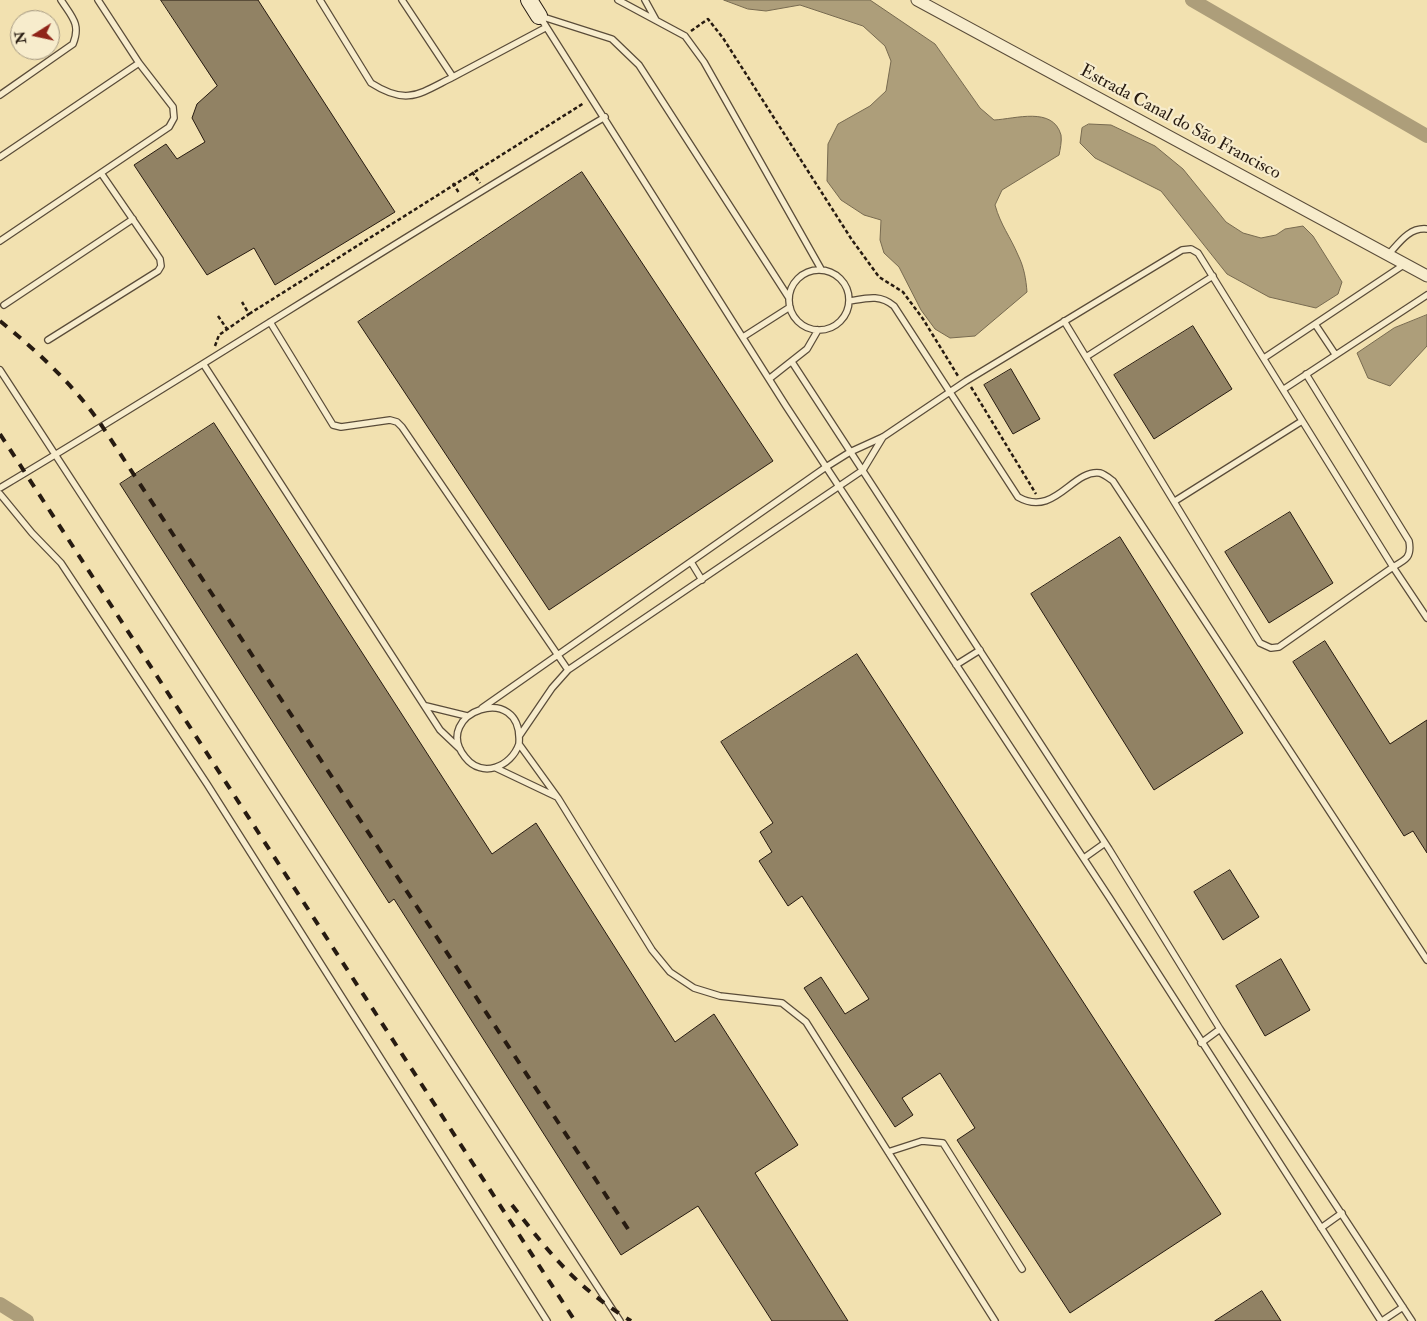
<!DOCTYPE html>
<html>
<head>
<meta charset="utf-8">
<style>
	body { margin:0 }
	#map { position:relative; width:1427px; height:1321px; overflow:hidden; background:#f2e1b0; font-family:"IM FELL Double Pica",serif }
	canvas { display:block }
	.north { position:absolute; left:10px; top:10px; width:50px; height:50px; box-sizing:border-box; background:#f7eccc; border:1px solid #a49881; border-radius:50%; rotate:260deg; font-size:14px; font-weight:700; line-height:20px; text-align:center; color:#271b11 }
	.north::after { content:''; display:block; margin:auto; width:18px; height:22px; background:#8f2418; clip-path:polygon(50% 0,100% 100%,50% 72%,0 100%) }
</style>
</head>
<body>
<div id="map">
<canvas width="1427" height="1321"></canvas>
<div class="north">N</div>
</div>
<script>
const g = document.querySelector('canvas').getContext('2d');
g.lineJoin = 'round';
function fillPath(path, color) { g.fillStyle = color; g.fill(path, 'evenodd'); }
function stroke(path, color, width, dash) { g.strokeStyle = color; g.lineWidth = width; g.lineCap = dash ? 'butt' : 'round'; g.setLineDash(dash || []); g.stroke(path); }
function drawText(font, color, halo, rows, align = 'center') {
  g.font = font + ' "IM FELL Double Pica",serif'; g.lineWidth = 4.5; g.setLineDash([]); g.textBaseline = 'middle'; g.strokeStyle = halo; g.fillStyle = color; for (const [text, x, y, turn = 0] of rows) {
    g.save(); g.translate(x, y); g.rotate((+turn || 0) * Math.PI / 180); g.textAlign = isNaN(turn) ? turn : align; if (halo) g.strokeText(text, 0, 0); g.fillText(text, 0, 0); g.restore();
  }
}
const water = new Path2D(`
	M724 0H870L935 44 980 108 994 120C1015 119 1053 106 1061 135 1062 141 1060 150 1059 155L1002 190 995 205C1001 226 1010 236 1018 255 1024 267 1026 279 1027 292L975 336 950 338 935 329 921 310 899 267 884 253 880 240 881 220 864 215 841 200 827 181 828 144 838 124 870 106 886 91 891 61 885 46 863 26 800 5 766 11 748 9Z
	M1089 124 1111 125 1155 146 1183 169 1226 222 1243 233 1261 238 1276 235 1285 229 1303 226 1313 236 1342 282 1338 294 1316 308 1269 297 1227 274 1161 191 1095 158 1080 143 1082 128Z
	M1427 315V346L1390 386 1368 378 1357 353 1394 328Z`);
const canal = new Path2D(`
	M1192 0 1427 136
	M0 1304 27 1321`);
const building = new Path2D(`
	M161 0H258L395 212 275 285 254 248 207 275 134 165 166 144 177 159 205 142 192 118 197 104 217 86Z
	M582 172 773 461 549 610 358 322Z
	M1193 326 1232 389 1154 439 1114 375Z
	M1011 369 1040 419 1013 434 984 385Z
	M214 423 492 854 536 823 675 1042 714 1014 798 1145 755 1173 848 1321H772L698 1206 621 1255 394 899 389 903 120 484Z
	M1290 512 1333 583 1269 623 1225 552Z
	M1120 537 1243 733 1154 790 1031 594Z
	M1325 641 1390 744 1427 720V853L1413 831 1404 836 1293 662Z
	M857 654 1221 1214 1070 1313 957 1140 975 1128 940 1073 902 1098 913 1115 895 1127 804 988 821 977 845 1014 869 999 802 896 788 906 759 861 772 852 760 832 773 823 721 742Z
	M1230 870 1259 917 1223 940 1194 892Z
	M1281 959 1310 1010 1265 1036 1236 986Z
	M1262 1291 1281 1321H1215Z`);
const path = new Path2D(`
	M691 31 708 19 723 38 852 240 879 277 903 292 923 319 958 376
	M472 172 480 183
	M453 183 459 193
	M249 314 584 103
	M218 316 227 329
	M215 346 219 335 249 314 242 302
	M971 387 1036 494`);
const lane = new Path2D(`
	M320 0 371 83C407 106 419 94 453 77
	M402 0 453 77 545 28
	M618 0 685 36 704 62 821 269
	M645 0 656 20
	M540 16 612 39 639 65 789 298
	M540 17 786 406 1109 897 1381 1321
	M0 95 73 44C81 24 72 17 61 0
	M0 157 139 63
	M0 241 169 127 174 118 173 107 139 63 98 0
	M1388 255C1399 243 1409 227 1427 229
	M789 300a30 30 0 1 1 60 0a30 30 0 1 1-60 0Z
	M850 301C867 298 880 294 894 306L1018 497C1055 518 1072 469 1100 473 1104 474 1109 478 1113 481L1427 960
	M4 305 133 219
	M270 322 333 425 341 427 390 420 397 422 402 427 568 670
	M1315 324 1335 354
	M743 337 790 307
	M48 340 158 271 161 266 160 259 101 173
	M1086 357 1213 276
	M1264 358 1405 264
	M792 362 1109 849 1220 1029 1412 1321
	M204 365 440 730 460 749
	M0 370 620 1321
	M1306 374 1409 541C1412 557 1406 560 1393 567L1427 618
	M769 379 807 349 818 330
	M1284 389 1427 295
	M0 488C203 367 401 237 605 117
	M0 494 32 533 61 563 207 784 547 1321
	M1175 501 1302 421
	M691 562 702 580
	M956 665 980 650
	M426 706 467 716
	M482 708 826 467 850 452 883 437 966 381 1182 250 1191 249 1198 253 1393 567 1279 647 1271 648 1260 643 1064 321
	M520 735 552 688 568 670 863 470 883 437
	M519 744C511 767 482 779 465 757 430 713 524 679 519 744L558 798 652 950 670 972 694 988 720 996 782 1003 806 1022 995 1321
	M496 768 557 797
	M1084 858 1105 843
	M1201 1043 1220 1029
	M888 1152 922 1141 943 1143 1022 1269
	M1321 1228 1342 1213
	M1382 1321 1403 1307`);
const street = new Path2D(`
	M917 0 1427 276`);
const secondary = new Path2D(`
	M529 0 539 16`);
const rail = new Path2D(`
	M0 321C38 352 74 385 102 426L628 1229
	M0 434 575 1321
	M512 1205C551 1255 576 1287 631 1321`);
const streetNames = [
	["Estrada Canal do São Francisco",1180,123,28]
];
fillPath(water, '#ad9e7a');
stroke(water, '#776a50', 1);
stroke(canal, '#ad9e7a', 14);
fillPath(building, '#918264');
stroke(building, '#271b11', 1);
stroke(lane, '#5a4c39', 8);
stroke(street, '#5a4c39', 13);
stroke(secondary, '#271b11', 18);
stroke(path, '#271b11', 2.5, [4, 2.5]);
stroke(lane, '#f7eccc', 5.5);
stroke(street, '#f7eccc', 11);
stroke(secondary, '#f7eccc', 16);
stroke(rail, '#271b11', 4, [9, 9]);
drawText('18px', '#271b11', '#f7eccc', streetNames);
</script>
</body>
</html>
